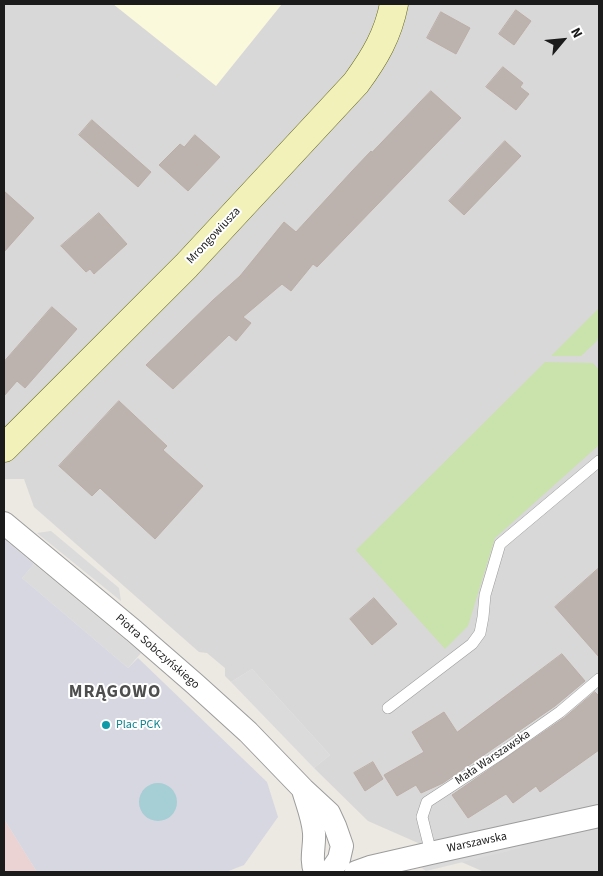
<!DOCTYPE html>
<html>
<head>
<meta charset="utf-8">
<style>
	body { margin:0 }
	#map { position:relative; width:603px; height:876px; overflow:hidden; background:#ece8e2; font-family:"Source Sans 3",sans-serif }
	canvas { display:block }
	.frame { position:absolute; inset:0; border:5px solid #1b1b1b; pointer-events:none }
	.north { position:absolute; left:538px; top:15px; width:50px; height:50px; -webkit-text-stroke:4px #fff; paint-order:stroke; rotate:62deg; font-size:14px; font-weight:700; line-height:20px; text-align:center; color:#1b1b1b }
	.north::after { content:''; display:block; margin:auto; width:18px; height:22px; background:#1b1b1b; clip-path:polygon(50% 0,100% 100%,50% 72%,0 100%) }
</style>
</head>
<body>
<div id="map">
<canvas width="603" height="876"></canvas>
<div class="frame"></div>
<div class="north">N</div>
</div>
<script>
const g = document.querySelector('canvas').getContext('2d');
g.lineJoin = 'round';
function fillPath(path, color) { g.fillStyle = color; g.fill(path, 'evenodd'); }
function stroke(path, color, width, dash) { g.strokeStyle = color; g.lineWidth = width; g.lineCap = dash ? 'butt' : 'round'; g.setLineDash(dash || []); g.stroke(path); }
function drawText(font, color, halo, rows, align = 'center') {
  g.font = font + ' "Source Sans 3",sans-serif'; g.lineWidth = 4; g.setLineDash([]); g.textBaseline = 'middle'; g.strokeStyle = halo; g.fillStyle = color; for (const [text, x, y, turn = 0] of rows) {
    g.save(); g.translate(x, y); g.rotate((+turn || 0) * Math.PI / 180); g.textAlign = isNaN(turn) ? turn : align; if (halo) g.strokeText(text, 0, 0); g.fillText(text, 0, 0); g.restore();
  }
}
const residential = new Path2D(`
	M4 4H599V872H480L482 871 368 821 314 768 330 755 252 669 231 682 225 676V668L207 653 199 652 34 507 24 479H4Z`);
const commercial = new Path2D(`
	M4 819 37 872H4Z`);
const education = new Path2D(`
	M113 4H282L216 86Z`);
const grass = new Path2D(`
	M599 308V331L597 341 581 356H551Z
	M545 362 593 363 599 370V445L495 538 468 626 445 649 356 550Z`);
const parking = new Path2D(`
	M51 531 119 588 121 601 37 533Z
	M34 564 141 653 128 668 22 578Z
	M252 669 330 755 314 768 231 682Z
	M530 836 521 848 426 871 415 863Z`);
const plaza = new Path2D(`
	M4 539 34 564 22 578 128 668 138 658 267 782 278 817 244 865 226 872H37L4 819Z`);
const water = new Path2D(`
	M139 802a19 19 0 1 1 38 0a19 19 0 1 1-38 0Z`);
const building = new Path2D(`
	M516 10 531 21 514 45 499 34Z
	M441 12 470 28 456 54 427 38Z
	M503 67 523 83 520 87 529 94 516 110 486 87Z
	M431 91 461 118 317 267 313 264 291 291 282 284 243 317 251 323 236 341 229 335 173 389 146 365 213 300 240 276 284 222 296 232 352 171 371 151 372 152Z
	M92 120 151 172 138 187 79 135Z
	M195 135 220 157 188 191 159 165 180 144 184 147Z
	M505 141 521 156 464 215 449 201Z
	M4 191 34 218 4 252Z
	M99 213 127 244 94 274 90 269 86 272 61 246Z
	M52 307 77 329 25 388 17 381 4 396V362Z
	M119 401 167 446 163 450 203 486 155 539 100 488 92 496 59 466Z
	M599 568V657L555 607Z
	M374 598 397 624 372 645 350 619Z
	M562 654 585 681 555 706 443 783 421 793 416 785 397 796 384 775 424 752 412 732 444 712 457 732Z
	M595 692 599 696V750L540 792 536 786 513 803 506 794 468 818 452 795 564 718Z
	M373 762 383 779 365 791 354 773Z`);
const lane = new Path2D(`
	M388 708 472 644 480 633 483 617 485 595 500 544 599 461
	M431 853 422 817 427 802 499 755 560 712 599 679`);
const street = new Path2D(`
	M4 523 134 631 195 684 248 732 303 789 329 813 335 826 342 846 339 859 330 872
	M303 790C307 804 313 818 314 833 315 846 310 859 315 872
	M356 872 370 867 431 853 599 816`);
const secondary = new Path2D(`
	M4 448 186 266 356 83C375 57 388 35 394 4`);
const markers = [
	[106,725,5,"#0f9aa8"]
];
const streetNames = [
	["Mrongowiusza",214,236,-47],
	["Piotra Sobczyńskiego",157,652,41],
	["Mała Warszawska",493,758,-34],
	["Warszawska",477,843,-12]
];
const cultureNames = [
	["Plac PCK",116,725]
];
const districtNames = [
	["MRĄGOWO",115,693]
];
fillPath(residential, '#d9d8d8');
fillPath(commercial, '#ebd2d3');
fillPath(education, '#fbf9dc');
fillPath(grass, '#cae2ac');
fillPath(parking, '#dbdbdb');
fillPath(plaza, '#d6d7e1');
fillPath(water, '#a6ced5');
fillPath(building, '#bcb3af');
stroke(building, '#bcaea6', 1);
stroke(lane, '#9c9c9c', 12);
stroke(street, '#9c9c9c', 24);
stroke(secondary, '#62650f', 29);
stroke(lane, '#fff', 11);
stroke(street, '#fff', 22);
stroke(secondary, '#f2f1ba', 28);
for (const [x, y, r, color] of markers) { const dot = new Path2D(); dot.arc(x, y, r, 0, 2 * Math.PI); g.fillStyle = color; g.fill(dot); stroke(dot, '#fff', 2); }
drawText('12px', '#1b1b1b', '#fff', streetNames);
drawText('12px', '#0d838f', '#fff', cultureNames, 'left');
g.letterSpacing = '1px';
drawText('bold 18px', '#4e4e4e', '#fff', districtNames);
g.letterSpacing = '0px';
</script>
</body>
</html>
